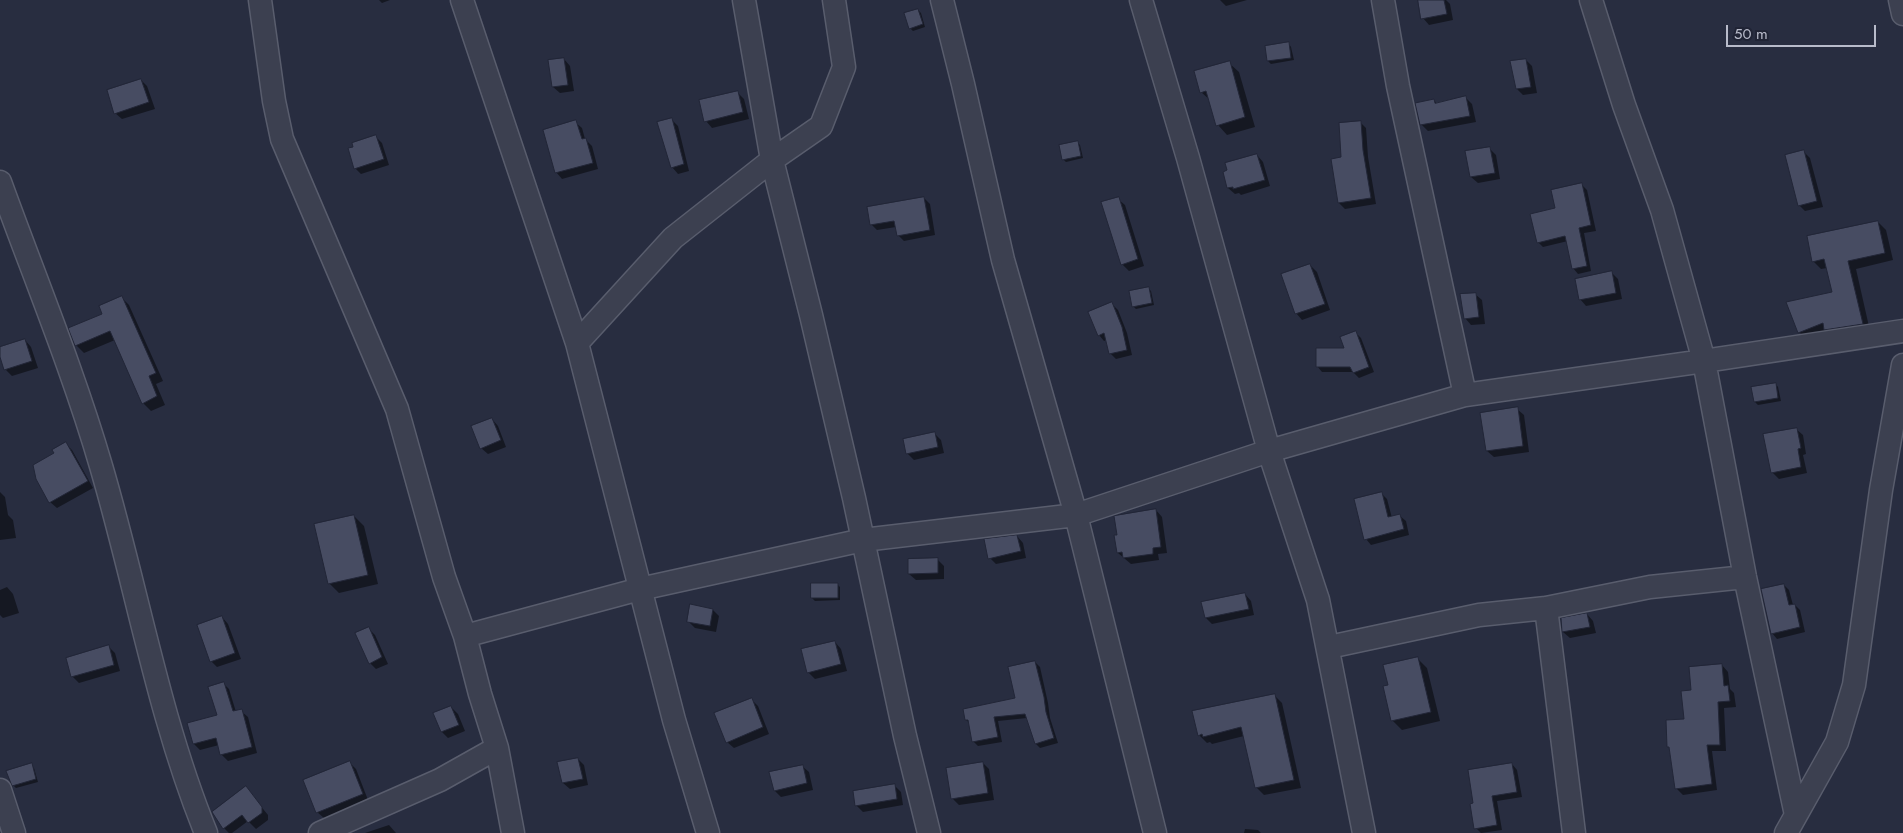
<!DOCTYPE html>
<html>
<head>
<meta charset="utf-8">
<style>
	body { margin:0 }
	#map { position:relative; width:1903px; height:833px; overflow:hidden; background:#282d40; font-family:Jost,sans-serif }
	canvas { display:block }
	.scale { position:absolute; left:1726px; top:25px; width:150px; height:22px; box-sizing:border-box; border:2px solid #b8bbca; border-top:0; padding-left:6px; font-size:15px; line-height:18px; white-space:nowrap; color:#b8bbca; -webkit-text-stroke:4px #202435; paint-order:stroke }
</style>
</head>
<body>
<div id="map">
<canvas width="1903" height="833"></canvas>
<div class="scale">50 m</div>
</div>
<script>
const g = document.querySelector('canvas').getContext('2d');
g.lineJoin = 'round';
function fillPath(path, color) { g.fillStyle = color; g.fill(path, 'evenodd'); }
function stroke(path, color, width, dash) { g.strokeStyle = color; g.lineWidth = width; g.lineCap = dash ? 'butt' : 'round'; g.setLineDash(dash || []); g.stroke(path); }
const shadow = new Path2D(`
	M379 0H390L382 3Z
	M1220 0H1247L1226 6Z
	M1431 0H1446L1450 4 1453 20 1429 25 1423 18Z
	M918 10 921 13 925 27 913 31 910 28Z
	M1289 44 1291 47 1294 60 1271 64 1268 61 1266 47Z
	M564 59 570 66 574 91 560 93 553 87Z
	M1526 60 1532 66 1537 93 1523 95 1517 89Z
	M1229 63 1239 72 1255 127 1227 135 1218 125 1211 101 1201 92Z
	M141 80 147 86 155 109 122 119 115 113Z
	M738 93 744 99 749 119 712 128 706 121Z
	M1466 98 1472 104 1476 122 1428 131 1421 124 1434 101 1437 103Z
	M672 120 678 126 689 171 678 174 672 167Z
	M575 122 582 128 585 139 592 146 598 169 562 179 556 172Z
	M1360 122 1366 128 1368 157 1376 204 1345 209 1339 203 1342 159Z
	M375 136 382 143 389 165 361 174 355 168Z
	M1077 142 1080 145 1083 158 1066 162 1063 159Z
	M1489 148 1496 155 1500 179 1478 183 1471 177Z
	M1804 152 1810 158 1823 207 1805 211 1799 205Z
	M1257 155 1263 162 1270 186 1241 195 1239 193 1235 194 1228 188 1224 173Z
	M1582 185 1587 190 1596 231 1584 233 1591 271 1578 274 1573 268 1568 241 1543 247 1538 242 1556 209Z
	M924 198 930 204 935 235 904 241 898 235 896 227 877 230 871 224Z
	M1118 199 1125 205 1144 266 1129 271 1122 264Z
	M1878 222 1886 230 1893 260 1856 269 1870 331 1807 340 1799 332 1833 292 1827 268 1821 269 1813 261Z
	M1310 265 1317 272 1330 310 1302 320 1296 313Z
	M1612 273 1618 279 1622 299 1586 306 1580 299Z
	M1148 288 1151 291 1154 305 1136 309 1133 306Z
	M1475 294 1482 300 1485 324 1471 325 1465 318Z
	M121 297 129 305 163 381 156 384 165 405 151 411 143 403 115 340 84 353 76 345Z
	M1112 304 1118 310 1127 333 1132 355 1116 359 1110 353 1107 340 1104 341 1099 335Z
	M1356 333 1361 338 1374 372 1359 378 1353 372H1322L1317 366 1346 350Z
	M25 340 31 347 38 368 12 376 6 370 0 349Z
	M1776 384 1778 387 1781 401 1758 405 1755 402Z
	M1517 409 1524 415 1529 452 1494 457 1487 451Z
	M492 419 498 426 506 447 488 454 481 448Z
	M1796 429 1803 435 1806 454 1803 455 1807 473 1779 479 1772 472Z
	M935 434 941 440 944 453 914 460 907 453Z
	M66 444 72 450 93 488 57 508 50 502 56 453Z
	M0 492 5 497 8 515 13 520 16 538 0 540Z
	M1381 493 1387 499 1392 518 1400 516 1406 521 1409 535 1371 545 1366 539Z
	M1156 510 1162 517 1167 553 1158 554 1159 560 1131 564 1118 553Z
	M354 516 364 526 378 584 339 593 329 583Z
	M1017 536 1023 543 1026 558 996 564 990 558Z
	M937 559 944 566V579L916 580 909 574Z
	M837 584 840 587V600L815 601 812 598Z
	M1784 585 1789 590 1793 605H1795L1800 610 1805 632 1777 639 1772 633Z
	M7 587 13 594 19 613 3 618 0 615V590Z
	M1245 594 1251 601 1254 615 1212 624 1206 618Z
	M713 610 719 616 716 632 695 628 688 621Z
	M1587 614 1593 621 1596 633 1570 638 1563 632 1562 619Z
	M222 617 228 624 241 659 217 667 211 661Z
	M368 628 375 635 388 664 376 669 370 663Z
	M835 642 841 649 847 671 815 679 808 672Z
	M109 647 115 653 120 671 79 683 72 676Z
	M1417 658 1427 668 1440 721 1402 730 1392 720 1389 686Z
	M1035 662 1040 667 1048 703 1050 718 1058 743 1040 748 1036 744 1027 718 998 721 1002 742 978 746 973 741 970 723 966 720 1017 699Z
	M1722 665 1728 672 1730 689 1734 693 1736 707 1724 708 1726 751H1712L1717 790 1683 795 1676 788 1671 749 1668 746 1685 720 1693 691Z
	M223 683 229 689 236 712 241 711 248 717 257 753 228 761 221 754 219 745 200 750 194 744 218 716Z
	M1274 695 1282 703 1301 788 1264 795 1256 787 1244 736 1212 744 1210 742 1207 743 1199 735Z
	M751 699 758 706 769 734 734 748 727 742Z
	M451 707 458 714 465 731 448 738 442 732 435 714Z
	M578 759 584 765 588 785 570 789 563 783Z
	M349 762 356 769 368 800 324 818 317 812Z
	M983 763 989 769 994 800 959 805 953 799Z
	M1512 764 1517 770 1522 797 1497 801 1502 830 1481 833 1476 828 1472 805Z
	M31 765 34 768 38 782 16 788 13 785Z
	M802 766 809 772 813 790 781 797 775 791Z
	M894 785 901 792 903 805 863 812 856 805Z
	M246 788 268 815V820L256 829 248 821 232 833H229L224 828Z
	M389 825 396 833H365Z
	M1245 829 1258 830 1261 833H1244Z`);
const building = new Path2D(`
	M1418 0H1444L1447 14 1421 19Z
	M918 9 923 24 909 29 904 13Z
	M1289 42 1291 58 1267 61 1265 46Z
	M564 58 568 85 552 87 548 60Z
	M1526 59 1531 87 1516 89 1510 61Z
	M1230 61 1245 117 1216 126 1206 91 1200 93 1194 71Z
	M141 79 149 102 114 114 107 90Z
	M738 91 743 112 704 122 699 100Z
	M1466 96 1470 116 1420 125 1415 103 1434 99 1435 103Z
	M672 118 684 164 671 168 657 122Z
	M576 120 582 139 586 138 593 163 555 173 543 130Z
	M1361 121 1363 150 1371 198 1338 203 1331 159 1341 157 1339 123Z
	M376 135 384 159 354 169 348 148 353 147 352 143Z
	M1078 141 1081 156 1062 160 1059 145Z
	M1490 147 1495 173 1470 177 1465 151Z
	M1804 150 1817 201 1798 206 1785 155Z
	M1257 154 1265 180 1233 189V187L1227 188 1223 172 1227 170 1225 163Z
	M1582 183 1591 225 1579 228 1587 266 1572 269 1565 236 1537 243 1530 214 1555 208 1551 190Z
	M924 197 930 230 897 236 894 221 870 225 867 207Z
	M1119 197 1138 259 1121 265 1101 202Z
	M1878 221 1885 253 1848 261 1863 324 1824 330 1823 323 1798 333 1786 302 1832 292 1824 259 1812 262 1807 236Z
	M1310 264 1325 304 1295 314 1281 274Z
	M1612 271 1616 293 1579 300 1575 279Z
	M1149 287 1152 303 1132 307 1129 291Z
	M1476 293 1479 317 1464 319 1460 294Z
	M122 296 156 373 149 376 157 396 142 404 110 331 75 346 68 328 102 314 99 306Z
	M1112 302 1122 327 1127 350 1109 354 1104 333 1098 336 1088 312Z
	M1356 331 1369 367 1353 373 1350 367H1316V348H1344L1340 337Z
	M25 339 32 361 4 370 0 357V347Z
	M1776 383 1778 398 1754 402 1751 387Z
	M1518 407 1523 446 1486 451 1480 413Z
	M492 418 501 440 480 449 471 426Z
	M1797 428 1801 448 1798 449 1801 467 1771 473 1763 434Z
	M935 432 938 447 906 454 903 439Z
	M66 442 88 481 49 503 36 479 33 465 54 453 52 450Z
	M1382 492 1388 517 1400 514 1404 529 1364 540 1354 499Z
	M1156 509 1161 547 1153 548V554L1123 558 1122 552 1117 553 1114 535H1117L1114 516Z
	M354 515 368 575 328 584 314 524Z
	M1017 535 1021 551 988 559 984 539Z
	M938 558V573L908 574V559Z
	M811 583H838V598H811Z
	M1784 584 1789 605 1795 604 1800 627 1771 634 1761 589Z
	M1245 593 1249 609 1205 618 1201 602Z
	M690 604 713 609 710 626 687 622Z
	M1587 613 1590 627 1562 632 1561 618Z
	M222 616 235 653 210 662 197 625Z
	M369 627 382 657 369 664 355 633Z
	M835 641 841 664 807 673 801 649Z
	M109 645 114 665 71 677 66 658Z
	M1418 657 1431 712 1391 721 1383 686 1388 685 1383 665Z
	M1035 661 1044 697 1046 712 1054 738 1035 744 1025 714 994 717 998 737 972 742 968 720H965L963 709 1015 698 1008 667Z
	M1722 664 1724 686 1728 685 1730 701 1718 702 1720 745H1707L1712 784 1675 789 1669 747H1667L1666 720 1684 719 1681 691 1691 690 1689 667Z
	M224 682 233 711 242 709 252 747 220 755 216 738 193 744 187 723 217 715 208 687Z
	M1275 694 1294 780 1255 788 1241 727 1203 737 1202 734 1198 736 1192 711Z
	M752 698 763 727 726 743 714 713Z
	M451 706 459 725 441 732 433 713Z
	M578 758 583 779 562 783 557 762Z
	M350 761 363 794 316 813 303 780Z
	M983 762 988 793 951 799 946 768Z
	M32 763 36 779 12 786 6 771Z
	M1512 763 1517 792 1492 796 1497 825 1474 829 1470 804 1473 803 1468 770Z
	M803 765 807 783 774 791 769 772Z
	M895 784 897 799 855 806 853 791Z
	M246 786 262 807V813L248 823 242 815 223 829 212 812Z`);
const minor = new Path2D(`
	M260 0 274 101 282 139 397 409 444 577 465 636 480 694 497 748
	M462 0 577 343 674 720 708 833
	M744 0 772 160 811 315 854 498 905 736 929 833
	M942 0 963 84 1003 260 1076 515 1155 833
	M1141 0 1188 158 1269 451 1318 600 1364 833
	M1383 0 1398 86 1465 395
	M1591 0 1624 105 1662 210 1704 361 1745 577 1796 815
	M1900 0 1903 14
	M0 182C34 276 73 370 101 466 137 588 158 715 206 833
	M577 343 673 238 772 160 821 126 844 67 834 0
	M1546 608 1574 833
	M465 636 640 589 863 540 1076 515 1269 451 1465 395 1704 361 1903 331
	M1329 647 1479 615 1546 608 1650 587 1745 577
	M0 790 14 833
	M320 833 440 780 497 748 513 833
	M1786 833 1837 742 1854 685 1881 490 1903 365`);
fillPath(shadow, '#0007');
fillPath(building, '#474c62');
stroke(building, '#222637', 1);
stroke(minor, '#595d6d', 25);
stroke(minor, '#3c4050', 22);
</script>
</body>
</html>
